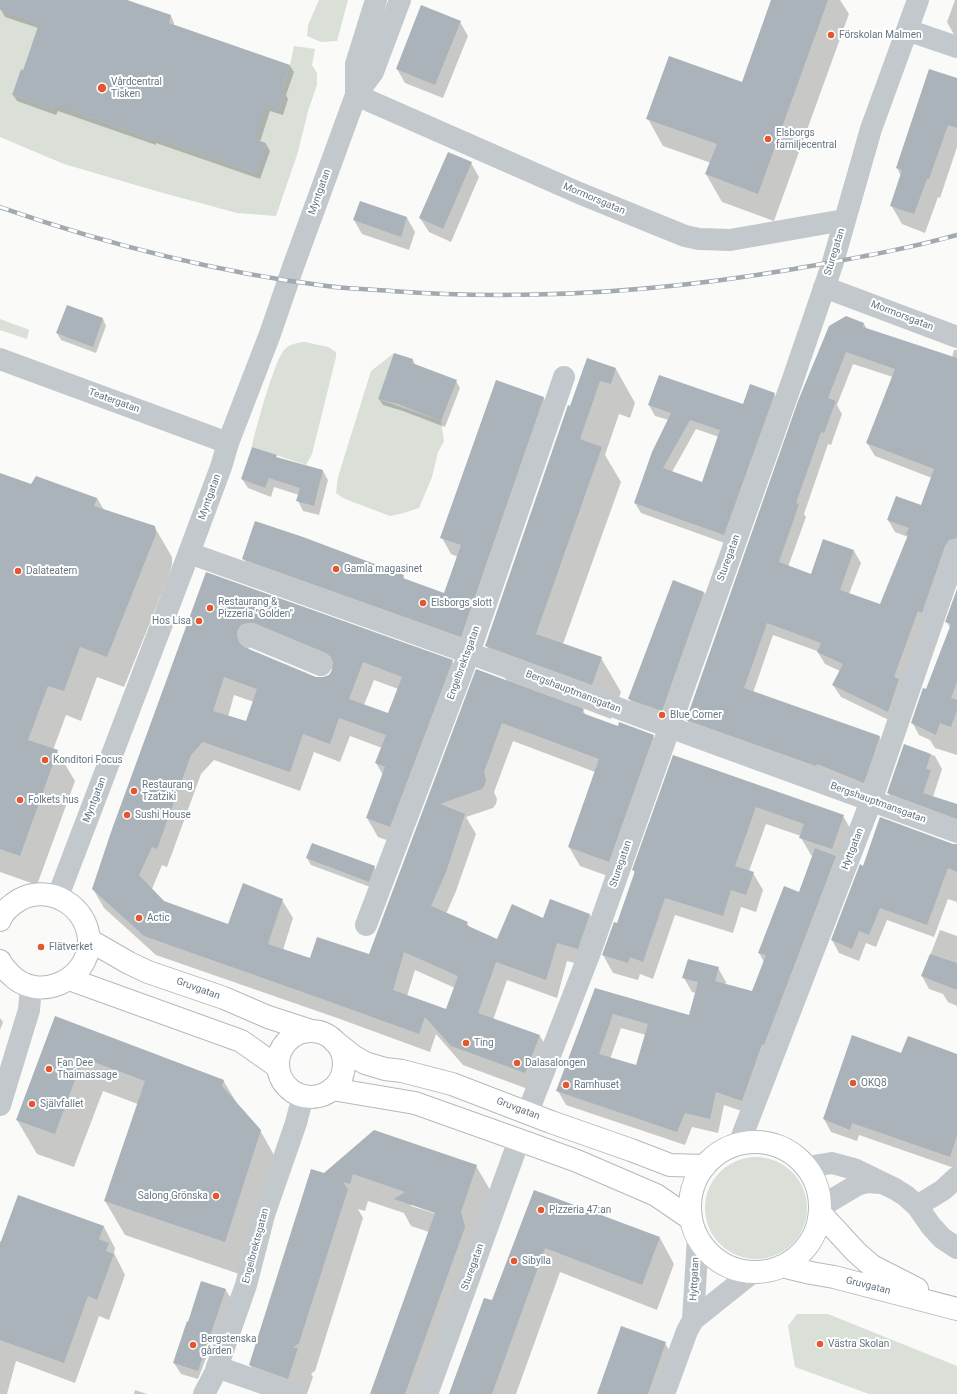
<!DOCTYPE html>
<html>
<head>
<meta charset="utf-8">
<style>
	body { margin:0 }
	canvas { display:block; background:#fafaf8 }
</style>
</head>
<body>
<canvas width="957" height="1394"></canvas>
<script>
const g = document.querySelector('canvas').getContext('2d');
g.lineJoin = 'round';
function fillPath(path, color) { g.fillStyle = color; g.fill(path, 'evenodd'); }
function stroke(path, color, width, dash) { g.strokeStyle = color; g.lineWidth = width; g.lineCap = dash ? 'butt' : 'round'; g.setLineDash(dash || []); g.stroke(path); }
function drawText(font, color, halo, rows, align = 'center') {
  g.font = font + ' Roboto,sans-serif'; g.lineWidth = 4; g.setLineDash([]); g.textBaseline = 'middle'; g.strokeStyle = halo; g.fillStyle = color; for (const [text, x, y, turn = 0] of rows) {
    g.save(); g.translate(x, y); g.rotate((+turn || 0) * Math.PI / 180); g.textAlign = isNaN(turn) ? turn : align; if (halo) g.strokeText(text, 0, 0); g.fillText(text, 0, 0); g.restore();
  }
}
const green = new Path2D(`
	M319 0H348L337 41 321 42 307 36 308 25Z
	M0 10 78 37 70 60 31 46 23 70 21 69 12 95 52 109 55 102 76 112 152 139 153 137 256 173 266 143 255 139 258 102 279 109 285 92 282 91 290 65 294 46 315 49 312 65 317 73V85L308 111 298 152 276 216 237 213 156 191 64 164 0 137Z
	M0 319 27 329 29 330 27 339 0 330Z
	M305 342 328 347 336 352V357L312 454 306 465 252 447C255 431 275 358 285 349 291 343 298 343 305 342Z
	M394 353 378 399 441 421 444 441 438 452 432 477 419 508 404 513 390 516 345 499 336 493 338 477 371 371Z
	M705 1208a51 51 0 1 1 102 0a51 51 0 1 1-102 0Z
	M797 1314H828L957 1366V1394H869L795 1367 788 1326Z`);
const shadow = new Path2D(`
	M5 0H124L171 16 174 23V25L290 66 294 72 286 95 288 99 283 115 270 111 260 142 266 144 270 151 260 179 156 143V145L58 111 56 115 17 101 13 95 23 71 38 28 5 17 1 10Z
	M772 0H840L849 14 774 221 722 202 706 174 711 163 663 146 648 119 742 83Z
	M955 0H957V40L947 22Z
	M460 22 468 36 443 98 405 83 397 69Z
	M957 79V147L940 198 938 197 925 233 902 224 891 205 901 176 897 168Z
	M471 163 479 177 451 242 429 232 420 218Z
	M360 202 407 218 415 232 409 250 362 234 354 220Z
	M103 319 106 326 96 353 61 340 57 333Z
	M864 324 867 329 952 358 954 350H957V552L895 723 841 697 833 685 840 671 825 664 817 651 773 635 753 693 879 737 887 749 871 795 694 732 687 720 799 401ZM853 364 893 377 867 443 875 456 932 478 922 506 888 520 895 532 908 537 881 606 849 594 861 563 854 551 812 575 788 567 806 517 804 514 828 444 831 445 842 414 837 405Z
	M394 354 413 360 416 366 456 381 460 388 445 427 403 411 383 405 379 399Z
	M587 360 616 369 635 403 630 418 619 414 605 455 621 482 563 644 601 658 621 692 611 719 582 708 586 716 618 728 653 736 664 754 619 880 580 866 569 847 595 772 513 741 494 792 497 799 496 804 493 808 466 817 476 834 456 891 446 914 467 923 470 928 498 940 544 919 590 915 601 933 589 967 567 961 557 998 507 980 493 1020 540 1036 551 1055 536 1092 463 1065 436 1034 430 1052 340 1019 156 955 104 908 93 889 207 574 452 661 463 680 401 845 378 837 367 818 383 775 376 763 382 748 350 736 340 762 314 752 300 791 214 760 201 774 167 867 162 865 152 889 164 902 229 926 282 900 293 918 283 950 311 960 370 955 477 670 507 681 486 645ZM265 642 333 670 330 675 323 678H316L248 649 252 644ZM374 680 398 689 389 715 364 705ZM234 695 254 702 247 722 228 717ZM415 970 455 988 447 1010 407 996Z
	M774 394 780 404 730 545 641 513 635 503 669 420 655 416 649 405H744ZM696 429 719 437 703 483 672 472Z
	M543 397 553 413 470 653 252 575 243 558 403 576 405 580 444 594 458 557 451 554 442 538Z
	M276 456 278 459 323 471 328 480 319 515 303 511 298 501 299 495 274 487 271 497 248 488 242 479Z
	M0 474 32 485 97 498 104 510 154 526 172 557V565L168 578 124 687 97 677 81 721 66 715 53 750 57 751 75 781 37 885 0 872Z
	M704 592 712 607 670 725 637 713 629 698Z
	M957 592V755L935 748 930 740 919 735 912 722 926 690 950 628 947 622Z
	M904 745 935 756 942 769 933 797 957 805V828L895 806 888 793Z
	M674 756 843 816 853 833 750 1114 724 1105 718 1133 692 1127 685 1145 566 1105 558 1091 595 989 690 1016 696 993 692 992 684 978 718 968 726 982 725 985 752 993 764 962 759 953 799 893 813 856 811 855 801 838V836L766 824 749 871 753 873 763 890 756 912 741 907 733 933 675 915 653 979 640 974 638 980 613 973 603 955 617 925 635 873 633 870ZM621 1028 646 1035 637 1067 610 1059Z
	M953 845H957V902L948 899 934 937 887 920 876 947 866 943 859 961 839 953 832 940 864 867Z
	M307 858 374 867 378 874 373 888 311 865Z
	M940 930 957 936V1006L948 1002 943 994 929 989 922 976Z
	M55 1017 223 1080 238 1105 260 1130 279 1164 245 1276 125 1235 105 1201 138 1104 103 1091 74 1167 37 1154 17 1120Z
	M0 1018 3 1022 0 1030Z
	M902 1055H957V1169L859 1135 857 1141 831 1132 824 1119Z
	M476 1166 492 1193 431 1394H371L429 1232 411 1226 404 1213 368 1201 365 1211 358 1209 363 1218 315 1371 311 1374 313 1377 307 1394H271L266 1392 250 1365 324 1175ZM411 1204 440 1213V1215L411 1206Z
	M534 1191 660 1238 674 1264 657 1310 560 1272 516 1394H450L492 1301Z
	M104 1227 115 1248 114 1253 125 1275 109 1320 99 1316 75 1383 16 1361 7 1394H0V1241L2 1242Z
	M225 1289 232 1300 220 1337 215 1335 198 1379 181 1374 174 1363Z
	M665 1343 680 1368 671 1394H598Z
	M135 1390 147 1394H134Z`);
const building = new Path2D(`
	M0 0H127L171 15 169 23 290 65 282 90 285 92 279 109 266 105 255 139 266 143 256 173 153 137 152 139 54 104 52 109 12 95 21 69 23 70 39 24 0 10Z
	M771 0H828L758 194 705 174 717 144 646 119 669 56 742 82Z
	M421 5 461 21 435 85 396 69Z
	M929 69 957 78V128L948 125 929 179H927L914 214 890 206 902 170 896 168Z
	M448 152 472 162 443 229 419 218Z
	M360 201 407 217 401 237 353 220Z
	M67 305 103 318 93 347 56 333Z
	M846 316 864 323 863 327 957 358V538L949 540 945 546 922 613 918 611 894 677 899 679 888 712 832 685 843 664 817 652 821 643 767 623 744 688 880 736 864 783 817 764 816 766 686 720 798 401 829 326ZM846 352 895 369 866 443 934 469 921 505 896 496 887 520 909 528 906 534 908 535 880 604 840 590 854 550 823 539 811 574 779 562 799 504 796 503 821 432 824 433 836 401 828 398Z
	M394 353 413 359 412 363 457 380 441 421 398 404 378 399Z
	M587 358 616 368 611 384 600 381 580 439 602 447 536 634 602 657 592 685 485 646 568 405 570 406Z
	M659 375 743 404 750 384 775 393 724 535 634 503 652 452 671 413 648 405ZM690 420 720 430 702 482 663 468Z
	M496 380 544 397 461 637 242 559 255 521 303 537 404 575 403 578 444 593 461 545 440 538Z
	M252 447 277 455 276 457 323 470 314 506 296 501 300 488 269 478 265 488 241 479Z
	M0 473 31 484 36 476 97 498 94 506 155 526 156 534 107 657 80 647 64 691 48 686 28 740 58 750 20 856 0 849Z
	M206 572 453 660 390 827 366 818 385 767 375 763 386 735 339 718 330 744 303 734 290 772 203 742 191 755 157 849 152 847 139 875 164 901 228 924 243 883 283 899 268 944 310 958 317 937 369 954 476 669 584 709 582 713 618 726 619 722 654 735 609 862 568 847 599 759 502 723 484 772 486 780 485 785 482 789 440 804 465 814 446 872 431 906 468 922 466 925 497 939 512 904 543 918 550 899 590 914 578 949 557 943 546 980 496 962 478 1013 540 1035 525 1073 451 1046 425 1017 419 1034 328 1001 144 936 92 889 111 832ZM248 623H254L326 653 331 657 333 663 332 670 329 675 323 677H316L244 647 239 642 237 636V631L241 625ZM363 662 402 677 388 713 349 699ZM224 677 257 689 246 721 213 711ZM404 952 458 976 446 1009 393 990Z
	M673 580 704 592 662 711 628 699Z
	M957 589V682L951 698 957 700V710L951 727 940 723 936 735 911 723 923 688 926 689 951 624 945 622Z
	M904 744 931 754 926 769 931 770 923 793 957 804V819L887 793Z
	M673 755 844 815 832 849 799 838 804 824 756 807 735 866 754 872 746 895 731 890 723 916 665 898 643 962 630 957 628 963 602 955 614 922 617 923 635 871 632 870Z
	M880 817 953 844H957V872L948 868 927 925 880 908 869 935 859 931 852 949 831 940 860 864 863 866Z
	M312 843 375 866 369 882 306 858Z
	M815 848 836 856 764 1045 762 1044 742 1101 716 1092 710 1119 685 1113 677 1132 556 1091 595 988 689 1015 698 982 682 978 688 959 719 967 715 981 752 991 766 955 758 953 784 886 799 892ZM613 1014 648 1024 636 1065 599 1054Z
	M930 954 957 963V990L921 976Z
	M55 1016 224 1080 222 1086 261 1130 225 1242 104 1201 145 1081 83 1058 55 1134 16 1120Z
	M852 1035 901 1053 908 1036 957 1054V1136L950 1157 852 1123 850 1130 823 1119Z
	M374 1130 477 1165 461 1212 465 1227 405 1394H370L435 1213 394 1199 405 1192 353 1174 350 1184 343 1182 348 1189 299 1343 293 1348H298L288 1379 249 1365 311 1169 324 1173Z
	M534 1190 660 1237 642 1285 545 1248 492 1394H449L484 1298 492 1300Z
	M18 1195 104 1226 99 1239 109 1243 106 1251 114 1254 97 1300 88 1296 64 1363 0 1340V1244Z
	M201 1281 226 1289 198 1371 173 1363 187 1321 188 1322Z
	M621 1326 666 1342 648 1394H597Z`);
const minor = new Path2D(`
	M907 30 957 47
	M356 95 579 193 685 236 699 239 730 240 844 220
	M824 287 957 337
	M0 359 228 443
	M189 553 469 653 669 727 957 832
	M249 635 321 665
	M366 925 469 653 564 377
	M0 1105 29 1010 31 986
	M528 1112 589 955 793 379 833 262 871 129 918 0
	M739 1144 871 801 957 550
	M807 1167 832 1163 854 1169 895 1189 906 1196 917 1206 931 1226 942 1238 957 1248
	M917 1206 943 1190 957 1177
	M820 1207 857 1185 866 1182 881 1183
	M693 1320 698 1238
	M217 1367 294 1394
	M427 1394 519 1140
	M664 1394 687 1331 693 1320 753 1272`);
const tertiary = new Path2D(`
	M356 95V64L376 0
	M58 896 189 553 221 467 228 443 270 334 293 267 356 95 373 72 400 0
	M204 1394 215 1373 246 1285 264 1215 296 1123 303 1096`);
const secondary = new Path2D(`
	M0 920C3 911 11 905 19 900 49 883 88 906 89 941 89 981 37 1004 9 973 6 970 2 966 0 961
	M89 940 129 963 148 972 224 998 268 1017 311 1031
	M69 979 241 1041 278 1067
	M278 1064a33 33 0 1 1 66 0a33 33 0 1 1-66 0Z
	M334 1041 353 1056 365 1063 385 1069 402 1071 452 1084 551 1122 631 1150 670 1165 705 1166
	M332 1089 415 1103 519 1140 577 1161 656 1195 691 1219
	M690 1207a65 65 0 1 1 130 0a65 65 0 1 1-130 0Z
	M820 1213 856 1252 872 1266 917 1289
	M782 1266 811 1273 834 1277 957 1309`);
const rail = new Path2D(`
	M0 207C106 244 216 272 327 286 348 289 370 289 391 291 527 301 660 292 794 269 849 259 904 250 957 235`);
const markers = [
	[831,35,4,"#e4572e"],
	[102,88,5,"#e4572e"],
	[768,139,4,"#e4572e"],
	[336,569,4,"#e4572e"],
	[18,571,4,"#e4572e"],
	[423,603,4,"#e4572e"],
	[210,608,4,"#e4572e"],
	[199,621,4,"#e4572e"],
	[662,715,4,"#e4572e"],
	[45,760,4,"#e4572e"],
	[134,791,4,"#e4572e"],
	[20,800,4,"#e4572e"],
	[127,815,4,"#e4572e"],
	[139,918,4,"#e4572e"],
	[41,947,4,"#e4572e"],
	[466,1043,4,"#e4572e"],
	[517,1063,4,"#e4572e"],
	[49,1069,4,"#e4572e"],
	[853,1083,4,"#e4572e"],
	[566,1085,4,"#e4572e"],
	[32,1104,4,"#e4572e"],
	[216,1196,4,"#e4572e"],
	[541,1210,4,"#e4572e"],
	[514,1261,4,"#e4572e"],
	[820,1344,4,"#e4572e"],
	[193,1345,4,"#e4572e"]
];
const poiNames = [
	["Förskolan Malmen",839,35],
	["Vårdcentral",111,82],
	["Tisken",111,94],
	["Elsborgs",776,133],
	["familjecentral",776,145],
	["Gamla magasinet",344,569],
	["Dalateatern",26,571],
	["Restaurang &",218,602],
	["Pizzeria \"Golden\"",218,614],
	["Elsborgs slott",431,603],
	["Hos Lisa",191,621,"right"],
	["Blue Corner",670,715],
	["Konditori Focus",53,760],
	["Restaurang",142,785],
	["Tzatziki",142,797],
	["Folkets hus",28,800],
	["Sushi House",135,815],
	["Actic",147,918],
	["Flätverket",49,947],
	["Ting",474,1043],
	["Fan Dee",57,1063],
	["Thaimassage",57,1075],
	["Dalasalongen",525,1063],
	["OKQ8",861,1083],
	["Ramhuset",574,1085],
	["Självfallet",40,1104],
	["Salong Grönska",208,1196,"right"],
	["Pizzeria 47:an",549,1210],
	["Sibylla",522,1261],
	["Bergstenska",201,1339],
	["gården",201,1351],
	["Västra Skolan",828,1344]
];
const streetNames = [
	["Myntgatan",320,192,-70],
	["Mormorsgatan",594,199,23],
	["Sturegatan",835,252,-73],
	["Mormorsgatan",902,316,21],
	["Teatergatan",114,401,20],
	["Myntgatan",210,497,-70],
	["Sturegatan",729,558,-70],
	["Engelbrektsgatan",464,663,-70],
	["Bergshauptmansgatan",573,692,21],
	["Myntgatan",95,800,-69],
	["Bergshauptmansgatan",878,803,20],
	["Hyttgatan",853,849,-69],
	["Sturegatan",621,864,-71],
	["Gruvgatan",198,989,20],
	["Gruvgatan",518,1109,21],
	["Engelbrektsgatan",256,1246,-75],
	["Sturegatan",473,1267,-70],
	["Hyttgatan",695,1279,-87],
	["Gruvgatan",868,1286,14]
];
fillPath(green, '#dadfd7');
fillPath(shadow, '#0003');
fillPath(building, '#aab3b9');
stroke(secondary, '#b3babf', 24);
stroke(minor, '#c3c8cc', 22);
stroke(tertiary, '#c3c8cc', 22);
stroke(secondary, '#fff', 22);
stroke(rail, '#a2aab0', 4.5);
stroke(rail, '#fff', 3, [9]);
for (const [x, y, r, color] of markers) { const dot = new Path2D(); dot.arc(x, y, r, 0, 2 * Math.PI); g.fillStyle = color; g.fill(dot); stroke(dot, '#fff', 1.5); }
drawText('10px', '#657683', '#fff', poiNames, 'left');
drawText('10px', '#657683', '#fff', streetNames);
</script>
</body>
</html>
